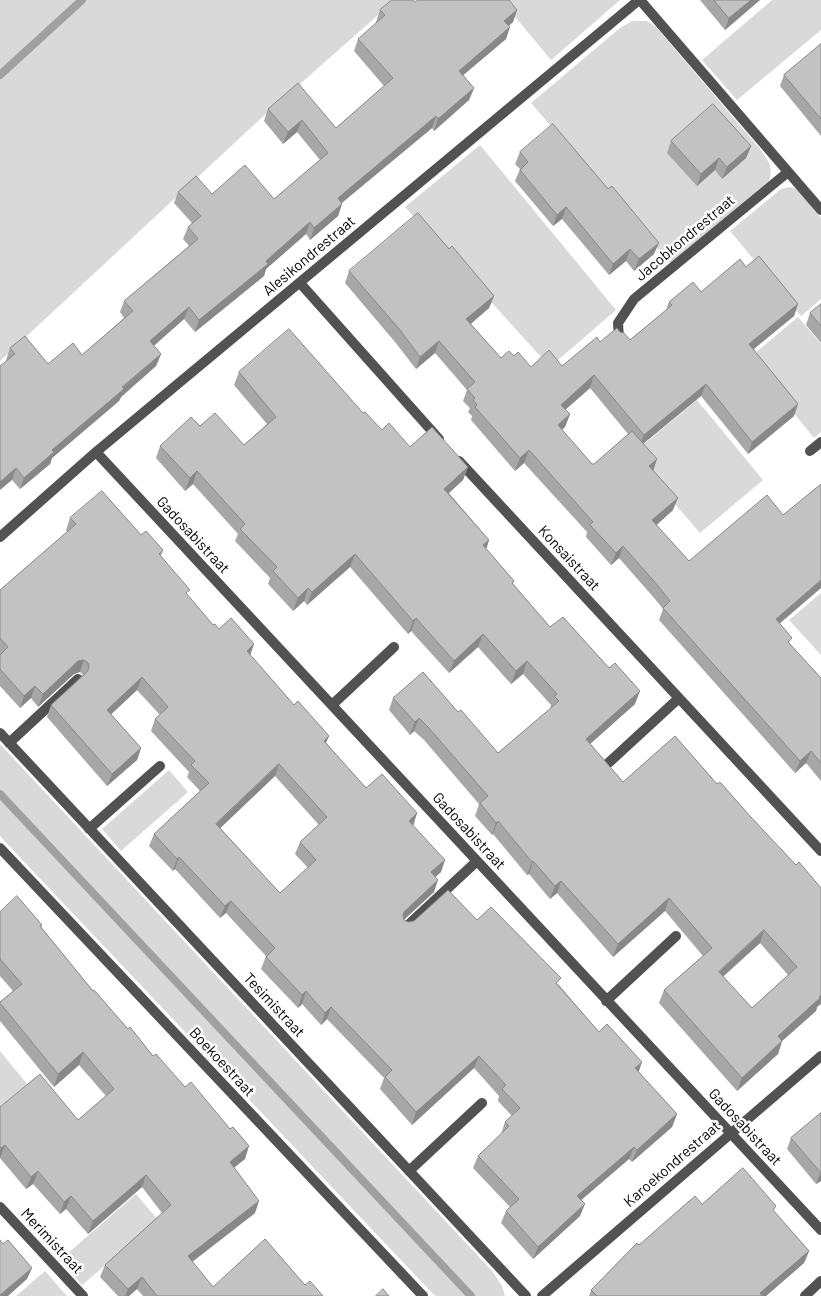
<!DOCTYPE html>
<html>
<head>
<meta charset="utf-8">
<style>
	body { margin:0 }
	canvas { display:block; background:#fff }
</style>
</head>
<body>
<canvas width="821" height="1296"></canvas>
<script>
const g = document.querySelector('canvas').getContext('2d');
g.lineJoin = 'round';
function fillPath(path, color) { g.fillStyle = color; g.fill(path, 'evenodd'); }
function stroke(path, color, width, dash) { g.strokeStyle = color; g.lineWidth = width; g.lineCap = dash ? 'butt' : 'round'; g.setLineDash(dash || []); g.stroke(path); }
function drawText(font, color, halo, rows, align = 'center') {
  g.font = font + ' Barlow,sans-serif'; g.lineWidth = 5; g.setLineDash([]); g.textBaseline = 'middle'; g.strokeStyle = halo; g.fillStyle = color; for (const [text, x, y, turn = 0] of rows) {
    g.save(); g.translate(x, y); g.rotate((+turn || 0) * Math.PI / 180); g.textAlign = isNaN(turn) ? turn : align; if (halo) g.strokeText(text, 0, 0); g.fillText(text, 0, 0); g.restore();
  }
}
const green = new Path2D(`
	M0 0H395L257 122 0 361Z
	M501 0H620L551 60Z
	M772 0H821V30L737 100 702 60Z
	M632 21H647L656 27 760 149C768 161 774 166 769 181L670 263 531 103 620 28Z
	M480 145 616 310 550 367 405 207Z
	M789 187 797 189 821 218V299L801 316 730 231 781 189Z
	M798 317 821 344V432L814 438 749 358Z
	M697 400 763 480 700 533 632 454Z
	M821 593V655L789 620Z
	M0 744 493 1272 502 1286 505 1296H435L11 848 0 836Z
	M169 770 188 792 121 851 102 829Z
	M0 1051 27 1084 0 1107Z
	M136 1194 158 1220 82 1285 60 1260Z
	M45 1271 67 1296H16Z`);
const stream = new Path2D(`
	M0 75 82 0
	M0 794 471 1296`);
const street = new Path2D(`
	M640 0 821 210
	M300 283 439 439
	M619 338 618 323 634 299 788 172
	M810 451 821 442
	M96 452 821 1230
	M459 461 821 851
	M0 537 96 452 639 0
	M332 705 394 647
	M0 733 526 1296
	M9 743 78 679
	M604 767 679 698
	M89 829 160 766
	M0 848 423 1296
	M405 928 477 861
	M606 1001 676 936
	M409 1171 482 1103
	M0 1207 83 1296
	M542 1296 821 1056
	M805 1296 821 1281`);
const wall = new Path2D(`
	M700 0H760L725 30Z
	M415 2 517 10 513 22 509 26 506 39 463 75 474 88 469 100 434 131 432 128 342 203 338 216 310 240 306 234 266 269 264 276 195 332 184 319 154 346 161 354 156 366 121 397 119 401 52 458 50 464 20 489 12 480 6 360 10 348 48 364 82 355 124 318 120 312 124 301 189 246 183 239 188 227 192 223 174 203 178 192 274 199 320 160 297 132 283 144 264 121 268 109 336 128 384 86 354 51 358 39 377 23 376 22 380 10Z
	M821 44V136L780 86 784 75Z
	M671 141 751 146 746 158 722 179 715 170 697 186 667 153Z
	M520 152 654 254 634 271 626 261 609 275 562 219 553 226 515 181 520 169 515 164Z
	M449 249 494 296 489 308 471 324 501 358 514 356 531 367 562 366 600 342 620 332 630 340 666 310 669 302 701 292 746 267 798 304 794 316 754 349 794 416 748 454 701 396 643 444 657 459 653 470 673 510 656 525 689 561 780 624 790 644 821 678V781L806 763 795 773 659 620 663 609 655 599 619 558 611 565 586 537 587 532 524 463 515 471 471 420 472 416 468 412 470 408 463 401 467 390 435 353 416 369 395 342 345 283 349 271ZM590 388 628 434 594 464H592L562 430 565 427 570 414 565 410Z
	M821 304V343L806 325 810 313Z
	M239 372 363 413 382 430 410 447 468 467 463 480 449 493 489 540 486 549 514 581 513 584 550 627 635 704 590 744 623 782 717 784 817 1007 816 1011 782 1041 778 1054 737 1091 659 1003 664 990 703 956 665 911 613 957 557 893 550 899 529 874 527 875 493 834 492 835 475 816 479 804 424 740 414 731 410 735 389 710 393 698 458 712 498 753 550 709 551 705 523 674 511 684 478 647 449 673 411 631 408 634 350 567 307 605 304 601 293 611 268 584 270 578 235 541 238 534 193 484 185 491 156 458 160 446 200 426 244 445 267 424 234 385ZM760 943 788 975 752 1008 723 976Z
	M70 518 141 535 163 550 161 556 188 596 213 625 219 629 250 655 326 743 366 788 417 813 413 825 441 872 435 877 434 892 404 920 408 922 477 920 559 985 599 1032 638 1072 677 1114 672 1127 632 1162 629 1159 581 1200 580 1216 533 1259 501 1223 506 1211 510 1207 473 1168 478 1156 501 1134 505 1122 512 1116 498 1101 499 1096 474 1068 412 1125 380 1089 384 1078 327 1019 321 1025 302 1004 298 1008 261 969 266 956 226 913 220 918 175 869 173 871 149 846 154 834 200 791 187 777 189 772 151 731 155 719 160 715 137 690 111 714 141 748 137 760 107 786 47 717 51 705 83 675 80 672 74 674 38 707 31 698 20 708 0 686V590L67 532 66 530ZM275 776 319 825 300 842 295 854 308 868 280 893 220 828Z
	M0 912 42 925 41 927 93 991 153 1056 245 1159 234 1167 255 1213 192 1262 213 1287 305 1285 323 1296H143L137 1289 129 1296H118L100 1277 105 1265 162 1213 142 1187 88 1234 66 1209 60 1214 33 1184 26 1189 0 1158V1107L78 1120 106 1096 79 1065 54 1087 0 1021V1002L13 991 0 976Z
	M821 1113V1181L816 1184 787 1149 791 1138Z
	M702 1204 774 1212 809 1251 804 1263 766 1296H589L591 1290 639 1245Z`);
const shadedWall = new Path2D(`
	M751 0H760L725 30 729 18Z
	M517 10 513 22 500 33 504 21Z
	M510 27 506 39 454 83 459 71Z
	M474 88 469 100 434 131 438 119Z
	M436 116 432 128 333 210 338 198Z
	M302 120 297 132 283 144 288 132Z
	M751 146 746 158 722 179 727 167Z
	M719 158 715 170 697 186 701 174Z
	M342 204 338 216 310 240 314 228Z
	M566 207 562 219 553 226 557 215Z
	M310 222 306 234 266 269 264 276 195 332 199 320Z
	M659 243 654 254 634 271 639 259Z
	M630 249 626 261 609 275 613 264Z
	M494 296 489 308 462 331 466 319Z
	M798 304 794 316 745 356 749 344Z
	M189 307 184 319 145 353 150 341Z
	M439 341 435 353 416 369 420 357Z
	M161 354 156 366 121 397 119 401 52 458 50 464 20 489 24 478 52 450Z
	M594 375 590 388 557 417 561 405Z
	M706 384 701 396 639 447 644 435Z
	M798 404 794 416 748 454 752 442Z
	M570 414 565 427 553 437 558 425Z
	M529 450 524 463 515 471 520 458Z
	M657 459 653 471 649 466Z
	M468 467 463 480 440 501 444 489Z
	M16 468 12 480 0 490V482Z
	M197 471 193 484 185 491 190 478Z
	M678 498 673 510 648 533 652 520Z
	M489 540 485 553 483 545Z
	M623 546 619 558 611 565 616 553Z
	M355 554 350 567 307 605 312 592Z
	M821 580V588L771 631 776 619Z
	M308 588 304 601 293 611 298 598Z
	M416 618 411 631 408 634 413 621Z
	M483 634 478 647 449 673 454 661Z
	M254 644 250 656 247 651Z
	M84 660 80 672 74 674 38 707 43 694 78 661Z
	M527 661 523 674 511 684 516 671Z
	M142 677 137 690 103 722 107 710Z
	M35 686 31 698 20 708 24 696Z
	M640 691 635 704 581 752 586 739Z
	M419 718 414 731 410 735 415 722Z
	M329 736 324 748V741Z
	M141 748 137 760 107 786 112 774Z
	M811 751 806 763 795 773 800 761Z
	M279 764 275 776 212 836 216 824Z
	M417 813 413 826 409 821Z
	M498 821 493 834 492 835 496 823Z
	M179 857 175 869 173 871 177 859Z
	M445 860 441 872 427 885 431 872Z
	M533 861 529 874 527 875 532 862Z
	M438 880 434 892 400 923 403 914 405 911Z
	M561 881 557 893 550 899 555 886Z
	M669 898 665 911 613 957 618 944Z
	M231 901 226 913 220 918 225 906Z
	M764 930 760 943 714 985 719 972Z
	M306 991 302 1004 298 1008 302 995Z
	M821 995V1004L817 1007 816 1011 773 1049 778 1036Z
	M331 1007 327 1019 321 1025 325 1013Z
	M782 1041 778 1054 737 1091 742 1078Z
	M83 1052 79 1065 54 1087 58 1074Z
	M479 1056 474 1068 412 1125 416 1112Z
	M642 1062 638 1074 635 1068Z
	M677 1114 672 1127 632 1162 637 1150Z
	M5 1145 0 1158V1151L1 1148Z
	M249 1146 245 1159 225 1175 230 1162Z
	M634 1147 629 1159 572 1208 577 1196Z
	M38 1171 33 1184 26 1189 31 1177Z
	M821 1172V1181L816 1184Z
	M146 1175 142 1187 88 1234 93 1221Z
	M71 1196 66 1209 60 1214 64 1202Z
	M259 1201 255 1213 183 1269 188 1256Z
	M585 1204 580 1216 533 1259 538 1247Z
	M809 1251 804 1263 766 1296H759L760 1293Z
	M32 1268 27 1279 8 1296H0V1295Z
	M142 1277 137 1289 129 1296H125L128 1289Z`);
const building = new Path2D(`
	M392 0H413L415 2 418 0H509L517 10 504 21 510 27 459 71 474 88 438 119 436 116 338 198 342 204 314 228 310 222 266 261 268 264 199 320 189 307 150 341 161 354 122 387 124 389 52 450 54 452 24 478 16 468 0 482V366L15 354 10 348 25 336 48 364 73 343 82 355 133 311 124 301 198 239 188 227 201 216 178 192 196 176 212 194 245 165 274 199 328 153 302 120 288 132 268 109 298 83 336 128 393 78 358 39 385 15 380 10Z
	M714 0H751L729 18Z
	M821 44V119L784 75Z
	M713 104 751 146 727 167 719 158 701 174 671 141Z
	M553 124 608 189 612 186 659 243 639 259 630 249 613 264 566 207 557 215 520 170 528 162 520 152Z
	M418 213 449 249 452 246 494 296 466 319 501 358 509 351 514 356 518 352 531 367 549 350 562 366 597 337 600 342 617 328 620 332 624 333 630 340 672 305 669 302 693 282 701 292 740 259 746 267 759 256 798 304 749 344 798 404 752 442 706 384 644 435 594 375 561 405 570 414 558 425 592 464H594L632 431 657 459 649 466 678 498 652 520 689 561 767 495 783 515 821 484V580L776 619 792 638 788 642 821 678V763L811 751 800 761 663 608 670 601 659 587 623 546 616 553 590 525 593 522 529 450 520 458 475 407 477 405 473 400 475 398 467 389 475 382 439 341 420 357 400 330 349 271Z
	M821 304V326L810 313Z
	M289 329 363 413 365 412 382 430 389 423 410 447 432 427 468 467 444 489 489 540 483 545 514 581 512 583 550 627 563 617 609 668 615 663 640 691 586 739 623 782 675 736 717 784 720 782 749 815 796 865 799 862 821 888V995L819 997 820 998 778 1036 782 1041 742 1078 664 990 712 948 669 898 618 944 561 881 555 886 533 861 532 862 498 821 496 823 480 803 488 796 428 727 419 718 415 722 393 698 423 672 458 712 461 710 498 753 559 701 554 696 557 694 527 661 516 671 483 634 454 661 416 618 413 621 355 554 312 592 308 588 298 598 273 571 277 567 240 529 245 524 197 471 190 478 160 446 191 417 200 426 215 413 244 445 276 417 239 372ZM764 930 797 967 752 1008 719 972Z
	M102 491 141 535 146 531 163 550 159 554 190 590 186 593 213 625 215 624 219 629 231 618 254 644 247 651 294 705 298 701 329 736 324 741 366 788 382 774 417 813 409 821 445 860 431 872 438 880 405 911 403 914 404 920 408 922 414 921 448 890 477 920 491 907 561 978 556 983 599 1032 607 1024 642 1062 635 1068 677 1114 637 1150 634 1147 577 1196 585 1204 538 1247 506 1211 519 1199 478 1156 509 1126 505 1122 520 1108 502 1089 506 1085 479 1056 416 1112 385 1077 392 1070 331 1007 325 1013 306 991 302 995 266 957 275 948 231 901 225 906 179 857 177 859 154 834 209 783 191 765 195 761 155 719 168 707 142 677 107 710 141 748 112 774 51 705 87 672 89 668 88 663 84 660 78 661 43 694 35 686 24 696 0 669V655L8 647 0 638V590L76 524 70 518ZM279 764 327 817 300 842 316 860 280 893 216 824Z
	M17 896 42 925 40 926 93 991 94 990 128 1029 130 1027 153 1056 156 1054 185 1087 191 1082 230 1129 233 1127 249 1146 230 1162 259 1201 188 1256 213 1287 265 1239 305 1285 310 1281 323 1296H157L142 1277 128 1289 105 1265 171 1205 146 1175 93 1221 71 1196 64 1202 38 1171 31 1177 5 1145 1 1148 0 1147V1107L40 1074 78 1120 114 1089 83 1052 58 1074 0 1003V1002L22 984 0 959V912Z
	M821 1113V1173L791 1138Z
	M743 1168 776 1206 773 1210 809 1251 760 1293 762 1296H597L591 1290 637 1243 639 1245 695 1196 702 1204Z
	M0 1240 3 1244 8 1240 32 1268 0 1295Z
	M383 1289 389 1296H376Z`);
const streetNames = [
	["Jacobkondrestraat",685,238,-40],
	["Alesikondrestraat",309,256,-40],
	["Gadosabistraat",193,535,47],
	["Konsaistraat",569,558,47],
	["Gadosabistraat",469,831,47],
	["Tesimistraat",274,1005,47],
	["Boekoestraat",222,1062,47],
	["Gadosabistraat",745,1127,47],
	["Karoekondrestraat",672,1164,-41],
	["Merimistraat",52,1241,47]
];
fillPath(green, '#d9d9d9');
stroke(stream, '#a0a0a0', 8);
stroke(street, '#525252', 10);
fillPath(wall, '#a7a7a7');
fillPath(shadedWall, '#888');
fillPath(building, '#c2c2c2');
stroke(building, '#888', 1);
drawText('15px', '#000', '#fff', streetNames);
</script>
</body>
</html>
